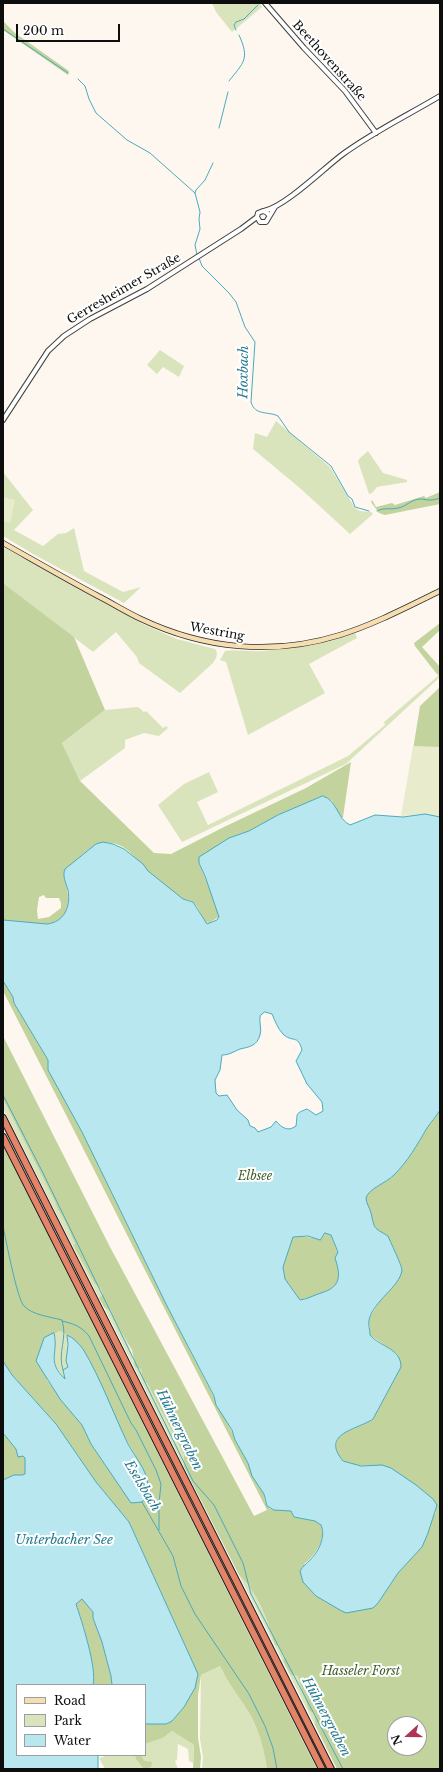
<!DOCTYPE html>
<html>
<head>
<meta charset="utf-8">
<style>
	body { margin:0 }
	#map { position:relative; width:443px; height:1772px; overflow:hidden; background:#fdf7ef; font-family:"Libre Baskerville",serif }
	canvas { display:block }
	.frame { position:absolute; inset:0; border:4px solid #0d0d0d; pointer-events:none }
	.legend { position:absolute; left:16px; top:1684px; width:130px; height:72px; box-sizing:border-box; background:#fff; border:1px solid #9e9e9e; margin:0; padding:5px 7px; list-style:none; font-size:12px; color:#0d0d0d }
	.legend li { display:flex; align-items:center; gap:8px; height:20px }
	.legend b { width:20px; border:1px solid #9e9e9e }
	.north { position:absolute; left:387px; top:1716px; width:40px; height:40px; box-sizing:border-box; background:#fff; border:1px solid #9e9e9e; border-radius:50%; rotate:249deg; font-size:11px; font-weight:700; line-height:16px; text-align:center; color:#0d0d0d }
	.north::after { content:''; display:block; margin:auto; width:14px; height:18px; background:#ad3556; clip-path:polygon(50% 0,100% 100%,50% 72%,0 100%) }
	.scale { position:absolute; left:16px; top:24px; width:104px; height:18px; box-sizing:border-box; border:2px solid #0d0d0d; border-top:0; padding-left:5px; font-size:12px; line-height:14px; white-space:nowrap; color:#0d0d0d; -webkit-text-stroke:3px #fff; paint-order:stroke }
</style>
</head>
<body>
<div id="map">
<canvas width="443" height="1772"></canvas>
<div class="frame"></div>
<ul class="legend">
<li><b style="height:5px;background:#f6deb1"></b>Road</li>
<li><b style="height:11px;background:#dae4bc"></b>Park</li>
<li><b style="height:11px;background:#b9e7ef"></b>Water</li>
</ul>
<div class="north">N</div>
<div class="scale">200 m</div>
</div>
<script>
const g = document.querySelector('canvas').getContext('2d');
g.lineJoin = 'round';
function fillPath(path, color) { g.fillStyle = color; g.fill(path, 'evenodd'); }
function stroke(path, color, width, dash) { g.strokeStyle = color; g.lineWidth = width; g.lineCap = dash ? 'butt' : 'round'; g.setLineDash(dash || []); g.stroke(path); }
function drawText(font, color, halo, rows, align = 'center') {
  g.font = font + ' "Libre Baskerville",serif'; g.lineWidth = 4; g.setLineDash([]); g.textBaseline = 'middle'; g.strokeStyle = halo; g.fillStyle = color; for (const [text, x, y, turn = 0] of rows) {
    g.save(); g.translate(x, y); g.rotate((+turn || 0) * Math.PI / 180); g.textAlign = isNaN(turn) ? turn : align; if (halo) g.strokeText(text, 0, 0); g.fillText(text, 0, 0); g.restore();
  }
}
const green = new Path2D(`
	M212 3H260L262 7 232 32 216 12Z
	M160 350 184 366 179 377 163 367 157 374 147 365Z
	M276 421 330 467 355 508 360 511 371 512 373 514 350 534 301 489 253 449 255 433 267 437Z
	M368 451 383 473 407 480V482L377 487 372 493 369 494 358 461 360 458Z
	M3 472 33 510 14 530 43 546 58 534 66 533 74 528 84 571 123 592 141 587 124 603 33 554 3 536Z
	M5 548 145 625 177 639 215 649C219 654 216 658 213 663L180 693 139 663 137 657 116 632 93 652 3 583V551Z
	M355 633 357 638 309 664 325 693 248 735 226 662 220 660 225 651C237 649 250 652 262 651 294 648 325 643 355 633Z
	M436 673 440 675V677L346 764 182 842 158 805 184 784 209 772 218 792 197 802 208 825 348 756 385 725 384 722 438 676Z
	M138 707 144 712 146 711 163 728 166 726 168 728 159 736 144 733 125 740V748L80 781 62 743 105 710Z
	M3 1099 55 1202C57 1209 59 1211 62 1216 67 1225 71 1235 75 1244L73 1245 94 1283 101 1289 103 1294 99 1298 3 1108Z
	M104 1307 111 1311C116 1329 132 1342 133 1361L141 1369 143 1381 147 1383 184 1455V1467Z
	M60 1331 67 1335C67 1350 68 1365 66 1380 46 1360 59 1354 54 1333Z
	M239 1575C262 1596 268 1631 285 1657L284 1661 291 1675 298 1676 309 1711 314 1713 315 1725Z
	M220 1666C228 1684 241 1699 251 1716 260 1733 264 1751 267 1769H202L203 1757 200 1739 201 1675Z
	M172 1731 194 1745 193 1763 189 1761 188 1749 178 1744 177 1760 175 1761 178 1769H105L99 1758 109 1755H145V1744L163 1738Z`);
const forest = new Path2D(`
	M3 21 15 33 69 71 68 75 3 30Z
	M440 492V504L385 515 379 513 371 502 372 500 376 507 392 503 395 505 424 496 426 498Z
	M3 583 74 637 105 710 62 743 80 781 154 853 171 854 224 827 306 788 351 762 343 817 341 818 332 801 323 796 278 815 249 831 229 838 199 863 219 911V917L209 923 205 922C202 916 199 908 194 903 191 899 188 901 183 899 173 894 164 883 154 876 143 868 135 855 123 847 99 832 75 859 64 877 70 896 73 920 47 924L3 920ZM44 895 46 898H59L61 903V908L49 917 38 919 37 910 39 897Z
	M440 623V630L422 647 440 667V675L436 673 415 646 414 643Z
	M440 687V748L412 756 420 706Z
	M3 981 13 997 14 1003 48 1060V1070L61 1091 91 1150 167 1306 264 1494 265 1501 270 1509 291 1511 294 1517 315 1521 321 1524C327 1539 315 1556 304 1564L378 1603 398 1573 422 1547 428 1533 432 1518 436 1512 391 1468C375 1463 342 1472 336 1450 335 1444 338 1437 342 1433 351 1426 364 1425 373 1419L401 1367 397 1354 370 1335 369 1322 370 1317 378 1303 395 1284 401 1265C397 1259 396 1252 392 1245 387 1236 381 1234 375 1228 370 1222 366 1205 366 1198 368 1189 386 1183 394 1175 408 1161 417 1145 427 1128 431 1122 436 1117 440 1110V1769H337L315 1725 314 1713 309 1711C307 1707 307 1703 305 1699 302 1691 300 1684 298 1676L291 1675 283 1661 285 1657 278 1646 275 1645C268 1621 258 1593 239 1575L184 1467V1455L147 1383 143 1381 141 1369 135 1367 132 1350 114 1320 111 1311 104 1307 99 1298 103 1294 101 1289 94 1283 73 1245 75 1244C71 1235 67 1225 62 1216 59 1211 57 1209 55 1202L3 1099V1036L110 1247 254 1516 267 1510 3 991ZM395 1724H419V1748H395Z
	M3 1146 317 1769H267C264 1751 260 1733 251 1716 241 1699 228 1684 220 1666L201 1675 198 1695V1738L201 1757 200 1769H193L194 1745 172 1731 163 1738 145 1744V1724H166L172 1721 184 1707 193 1663 129 1522 96 1482 56 1424 12 1375 3 1361ZM60 1331 67 1335 144 1471 142 1502H131L91 1444 82 1425 47 1380 44 1338Z
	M325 1233 331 1235 338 1253 339 1279 335 1285 326 1293 300 1300 285 1279 283 1267 293 1237C304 1235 311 1239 322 1238Z
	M3 1433 16 1449 17 1453 25 1458V1474L22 1475H14L3 1480Z
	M82 1598 93 1612V1618L102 1642 111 1676 112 1685H93C97 1669 82 1621 76 1604Z
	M135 1755H141L144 1761 152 1762 151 1767 144 1769 136 1759Z`);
const pitch = new Path2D(`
	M3 497 15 500 10 523 3 521Z
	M413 746 440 747V817L425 814 401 816Z`);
const water = new Path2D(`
	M323 796C338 801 337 819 350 825L375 815 403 817 425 814 440 817V1110C436 1117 431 1122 427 1128 417 1145 408 1161 394 1175 386 1183 368 1189 366 1198 366 1203 370 1208 371 1213 375 1230 373 1227 388 1236 390 1241 402 1266 402 1270 400 1287 373 1301 369 1320 368 1325 370 1330 370 1335 380 1347 401 1348 401 1367L373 1419C357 1430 320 1433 343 1461L361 1466 382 1465 391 1468 416 1485 433 1499 437 1505 428 1533 422 1547 398 1573 378 1603 373 1608 346 1613 340 1610 316 1596 303 1582 300 1571C303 1566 306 1564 311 1559 319 1551 326 1536 321 1525L315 1521 294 1517 291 1511 274 1510 267 1506 264 1494 252 1476 248 1463 235 1440 232 1430 216 1405 214 1396 167 1306 82 1132 48 1070V1060L14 1003 13 997 3 981V920L47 924C64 922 71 907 68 890 66 883 62 876 65 869L96 844 103 842 113 844 124 849 143 864 148 871 183 899 193 902 207 924 217 920 219 917 205 876 199 863V857L229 838 249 831 278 815ZM265 1012 272 1014C275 1021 278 1029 283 1034 292 1043 298 1034 302 1050L296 1061 307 1084 322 1102 323 1111 316 1115 307 1109C294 1114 298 1113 296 1126 288 1132 282 1128 276 1121L271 1127 258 1132 255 1128 250 1126 248 1120 237 1110 227 1095 219 1096 216 1093 215 1080 220 1070 222 1055C229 1055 233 1052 240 1049 249 1047 257 1046 260 1035 262 1030 259 1022 260 1016ZM325 1233 331 1235 338 1252 335 1258C341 1276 341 1287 321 1293 314 1295 308 1299 300 1300L285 1279 283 1267 293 1237 308 1236 320 1240Z
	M54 1333C59 1353 46 1361 65 1379L63 1370 68 1367 66 1361 68 1345 67 1335C74 1338 78 1343 83 1349 101 1379 113 1413 128 1444 135 1457 147 1470 148 1485 149 1492 147 1497 142 1502L131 1503 91 1444 82 1425 60 1399 36 1361 44 1338Z
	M3 1361 12 1375 56 1424 96 1482 129 1522 198 1674 195 1688 184 1707 172 1721 166 1724H145V1685H112L111 1676 102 1642 93 1618V1612L82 1599 76 1604C82 1622 97 1668 93 1685H17V1755H98V1769H3V1480L14 1475H22L25 1474V1458L23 1456 18 1457 16 1449 3 1433Z`);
const stream = new Path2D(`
	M3 29 68 73
	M236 30 234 25 236 22 244 19 258 5
	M78 79 85 86 89 99 96 113 127 140 150 153 195 193 200 212 199 219 200 229 195 245 197 255
	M229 81C244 62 250 59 239 35
	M219 128 228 92
	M195 193 196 190 205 180 213 163
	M199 258 202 266 229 293 236 302 245 327 255 342 251 402C255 416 268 411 278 416L289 432 331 466 348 496 352 499 355 507 369 511
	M377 511C385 507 390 510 398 508 405 507 411 500 419 499 426 499 430 502 440 498
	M3 1095 42 1171 193 1481 214 1505 243 1563 251 1594 343 1769
	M3 1226C6 1240 17 1299 24 1306 32 1315 51 1317 62 1320 68 1339 57 1352 63 1370
	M62 1321C74 1324 81 1326 89 1336L131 1423 136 1430 156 1470 161 1484 159 1503V1530
	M142 1502 173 1556 181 1586 195 1614 249 1694 265 1726 273 1748 277 1769`);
const tertiary = new Path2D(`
	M265 3 304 48 345 91 376 133
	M264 211C286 206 324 168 343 154 373 132 408 115 440 96
	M269 215 266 212 263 211 258 213 257 217 260 222H266L275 207
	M3 420 48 351 64 336 90 319 147 289 241 229 257 217`);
const secondary = new Path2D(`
	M3 543C35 561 66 579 98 596 112 603 126 612 141 619 204 649 273 656 340 635 375 624 407 607 440 591`);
const motorway = new Path2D(`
	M3 1118 331 1769
	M3 1137 322 1769`);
const streetNames = [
	["Beethovenstraße",329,61,48],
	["Gerresheimer Straße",124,289,-30],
	["Westring",217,632,10]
];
const parkNames = [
	["Elbsee",255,1177],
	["Hasseler Forst",361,1672]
];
const waterNames = [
	["Hoxbach",244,372,-89],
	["Hühnergraben",179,1430,64],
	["Eselsbach",142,1486,59],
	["Unterbacher See",64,1540],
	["Hühnergraben",326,1717,62]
];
fillPath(green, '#dae4bc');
fillPath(forest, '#c2d39d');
fillPath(pitch, '#e8eccd');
fillPath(water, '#b9e7ef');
stroke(water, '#49aabd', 1);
stroke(stream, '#49aabd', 1);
stroke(tertiary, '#404040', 6);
stroke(secondary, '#2f2f2f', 6);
stroke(motorway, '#1e1e1e', 8);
stroke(tertiary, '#fff', 4);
stroke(secondary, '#f6deb1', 4.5);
stroke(motorway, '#e38367', 6);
drawText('12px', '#0d0d0d', '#fff', streetNames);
drawText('italic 12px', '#3d5d25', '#fff', parkNames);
drawText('italic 13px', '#257a90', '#fff', waterNames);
</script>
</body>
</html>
